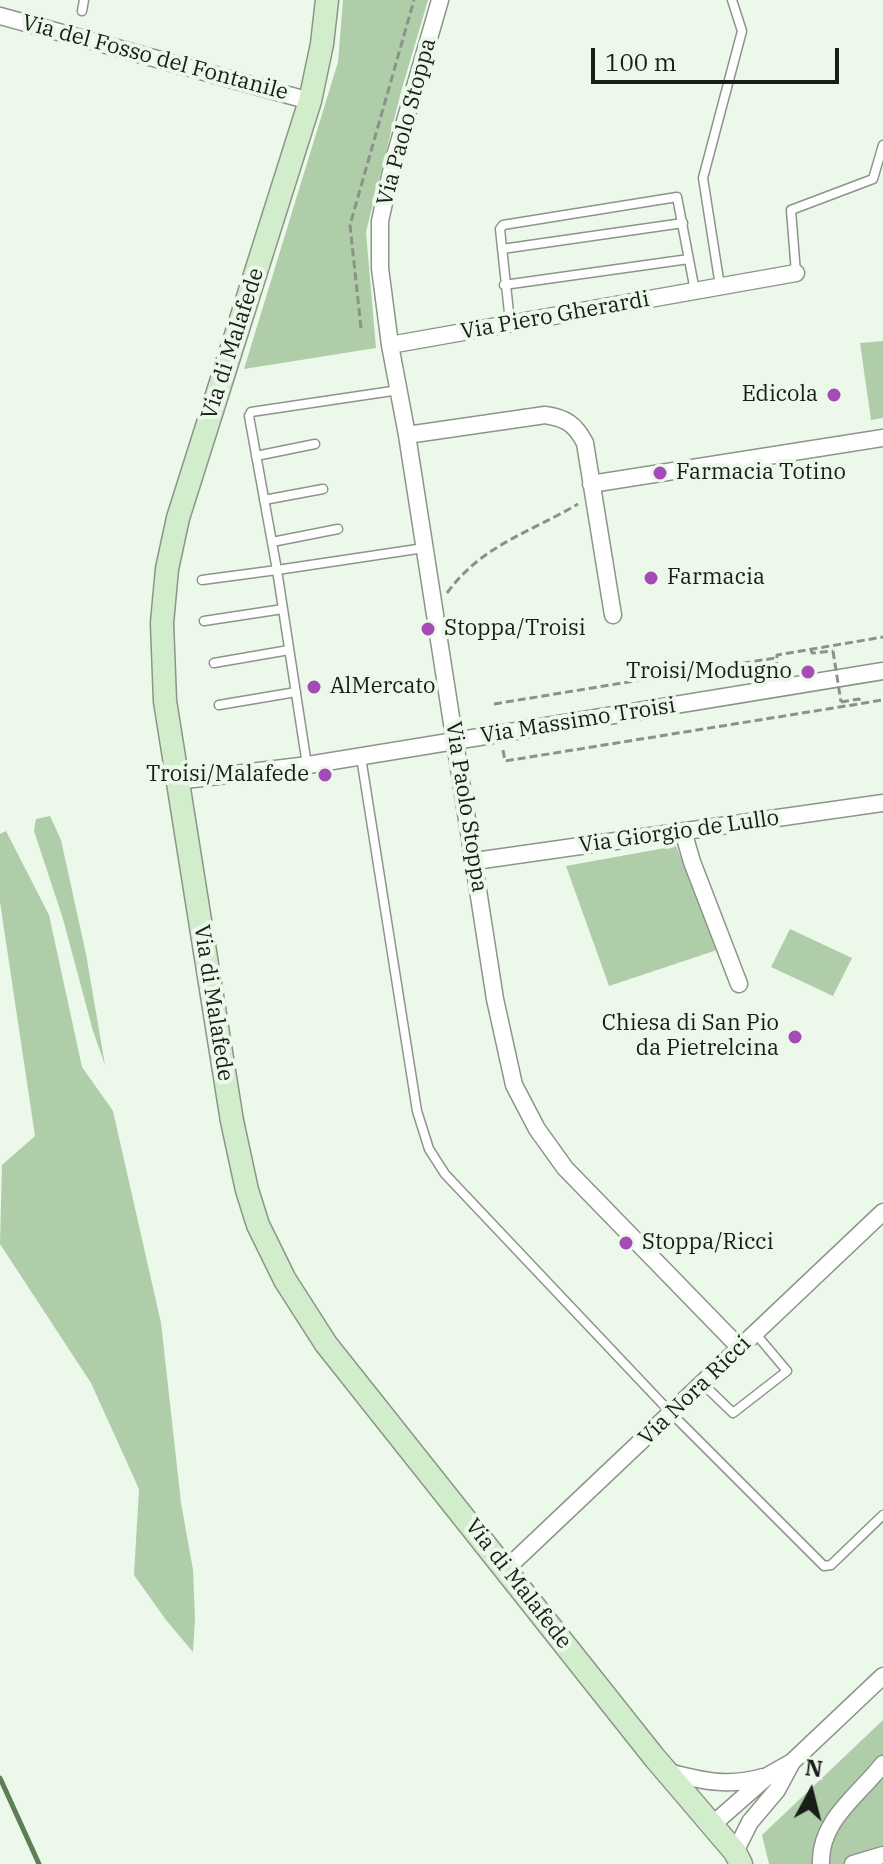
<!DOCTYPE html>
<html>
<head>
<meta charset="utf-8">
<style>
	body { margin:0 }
	#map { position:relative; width:883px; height:1864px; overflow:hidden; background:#ecf8ea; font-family:"IBM Plex Serif",serif }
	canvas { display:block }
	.north { position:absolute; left:771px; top:1752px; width:80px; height:80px; -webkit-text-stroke:6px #ecf8ea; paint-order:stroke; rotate:7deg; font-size:22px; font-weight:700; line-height:32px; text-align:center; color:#191d18 }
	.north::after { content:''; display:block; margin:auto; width:28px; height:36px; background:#191d18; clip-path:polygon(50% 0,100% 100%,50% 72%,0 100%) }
	.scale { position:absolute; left:591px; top:48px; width:248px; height:36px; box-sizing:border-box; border:4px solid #191d18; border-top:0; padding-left:10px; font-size:24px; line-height:28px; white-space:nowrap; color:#191d18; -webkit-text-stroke:6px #ecf8ea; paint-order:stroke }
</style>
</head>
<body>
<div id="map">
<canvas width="883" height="1864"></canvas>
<div class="north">N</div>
<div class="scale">100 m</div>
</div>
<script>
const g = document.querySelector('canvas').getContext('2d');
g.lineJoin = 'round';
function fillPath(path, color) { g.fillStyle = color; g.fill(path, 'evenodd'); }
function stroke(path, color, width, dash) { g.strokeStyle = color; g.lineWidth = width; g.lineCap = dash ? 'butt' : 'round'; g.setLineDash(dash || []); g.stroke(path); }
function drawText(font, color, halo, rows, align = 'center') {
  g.font = font + ' "IBM Plex Serif",serif'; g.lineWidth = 8; g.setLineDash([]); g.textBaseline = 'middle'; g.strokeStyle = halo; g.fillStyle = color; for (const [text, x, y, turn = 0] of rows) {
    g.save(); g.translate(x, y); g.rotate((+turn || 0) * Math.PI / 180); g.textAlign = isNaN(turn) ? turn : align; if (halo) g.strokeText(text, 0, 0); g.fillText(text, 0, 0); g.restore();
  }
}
const green = new Path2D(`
	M343 0H428L401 92 366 232 376 348 244 369 338 62Z
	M883 341V418L871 420 860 343Z
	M50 816 61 840 86 954 105 1065 93 1031 63 919 34 831 36 819Z
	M6 831 49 915 82 1067 113 1111 161 1323 181 1503 193 1570 195 1618 193 1652 166 1620 134 1575 139 1489 91 1383 0 1244 2 1165 35 1136 0 902V834Z
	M676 846 720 949 609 986 566 866Z
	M790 929 852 958 833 996 771 967Z
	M883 1720V1864H769L762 1835Z`);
const stream = new Path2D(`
	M0 1778 39 1864`);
const path = new Path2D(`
	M361 328 350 225 414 0
	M447 593C482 545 529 533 578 504
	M811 649 812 653 833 651
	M776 670 777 655 883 637
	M841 702 859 699 860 702 858 703
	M494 704 775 658
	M503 750 505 761 883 700`);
const lane = new Path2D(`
	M82 11 84 0
	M502 249 683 223
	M796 273 791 210 873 179 883 145
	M504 285 689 259
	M720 286 703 178 742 31 732 0
	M510 322 500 229 503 225 677 197 695 291
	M256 456 315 444
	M264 500 323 489
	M272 542 338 529
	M202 580 277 570 249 416 251 412 399 390
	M204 621 283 609
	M214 663 289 650
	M219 705 296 692
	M361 757 417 1111 429 1149 445 1174 672 1414 824 1566 831 1565 883 1515
	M307 765 277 570 424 548
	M703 1384 733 1413 787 1371 755 1333`);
const street = new Path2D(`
	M440 0 393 163 380 221V268L390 345 407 435 495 999 514 1085 537 1129 565 1168 740 1348
	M0 16 310 101
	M390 345 796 273
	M407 435 545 415C566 418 575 424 585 443L613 615
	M591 484 883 438
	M177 781 308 765 883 671
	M683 831 692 862 739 984
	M475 861 883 803
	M506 1569 883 1212
	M668 1772C702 1781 729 1787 763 1777
	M712 1825 769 1775 792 1762 883 1676
	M735 1852 750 1822 777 1790 791 1764
	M821 1864C819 1821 859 1795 883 1764
	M853 1864 883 1855`);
const secondary = new Path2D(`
	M327 0 322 44 310 101 178 518 167 569 162 623 165 701 232 1121 247 1190 258 1225 285 1280 326 1344 654 1757 735 1852 741 1864`);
const pathBridge = new Path2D(`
	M833 651 841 702`);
const markers = [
	[834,395,8,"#a44bb7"],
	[660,473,8,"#a44bb7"],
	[651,578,8,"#a44bb7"],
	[428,629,8,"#a44bb7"],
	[808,672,8,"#a44bb7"],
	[314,687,8,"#a44bb7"],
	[325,775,8,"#a44bb7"],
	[795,1037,8,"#a44bb7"],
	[626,1243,8,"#a44bb7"]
];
const streetNames = [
	["Via del Fosso del Fontanile",155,58,15],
	["Via Paolo Stoppa",407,122,-75],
	["Via Piero Gherardi",555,316,-10],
	["Via di Malafede",233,344,-72],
	["Via Massimo Troisi",578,721,-9],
	["Via Paolo Stoppa",466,807,81],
	["Via Giorgio de Lullo",679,832,-8],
	["Via di Malafede",213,1003,81],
	["Via Nora Ricci",695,1391,-44],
	["Via di Malafede",518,1584,52]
];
const poiNames = [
	["Edicola",818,395,"right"],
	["Farmacia Totino",676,473],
	["Farmacia",667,578],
	["Stoppa/Troisi",444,629],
	["Troisi/Modugno",792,672,"right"],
	["AlMercato",330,687],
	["Troisi/Malafede",309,775,"right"],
	["Chiesa di San Pio",779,1024,"right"],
	["da Pietrelcina",779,1049,"right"],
	["Stoppa/Ricci",642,1243]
];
fillPath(green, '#afcda9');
stroke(stream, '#5e7e58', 5);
stroke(lane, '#8b9689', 11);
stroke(street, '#8b9689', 19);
stroke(secondary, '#8b9689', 25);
stroke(path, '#8b9389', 3, [8, 4]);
stroke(lane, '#fff', 8);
stroke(street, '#fff', 16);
stroke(secondary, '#d2edcc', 22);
stroke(pathBridge, '#8b9389', 3, [8, 4]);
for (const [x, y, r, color] of markers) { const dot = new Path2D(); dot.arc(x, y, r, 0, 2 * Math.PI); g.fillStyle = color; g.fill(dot); stroke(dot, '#ecf8ea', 3); }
drawText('22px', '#191d18', '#ecf8ea', streetNames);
drawText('22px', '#191d18', '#ecf8ea', poiNames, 'left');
</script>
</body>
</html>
